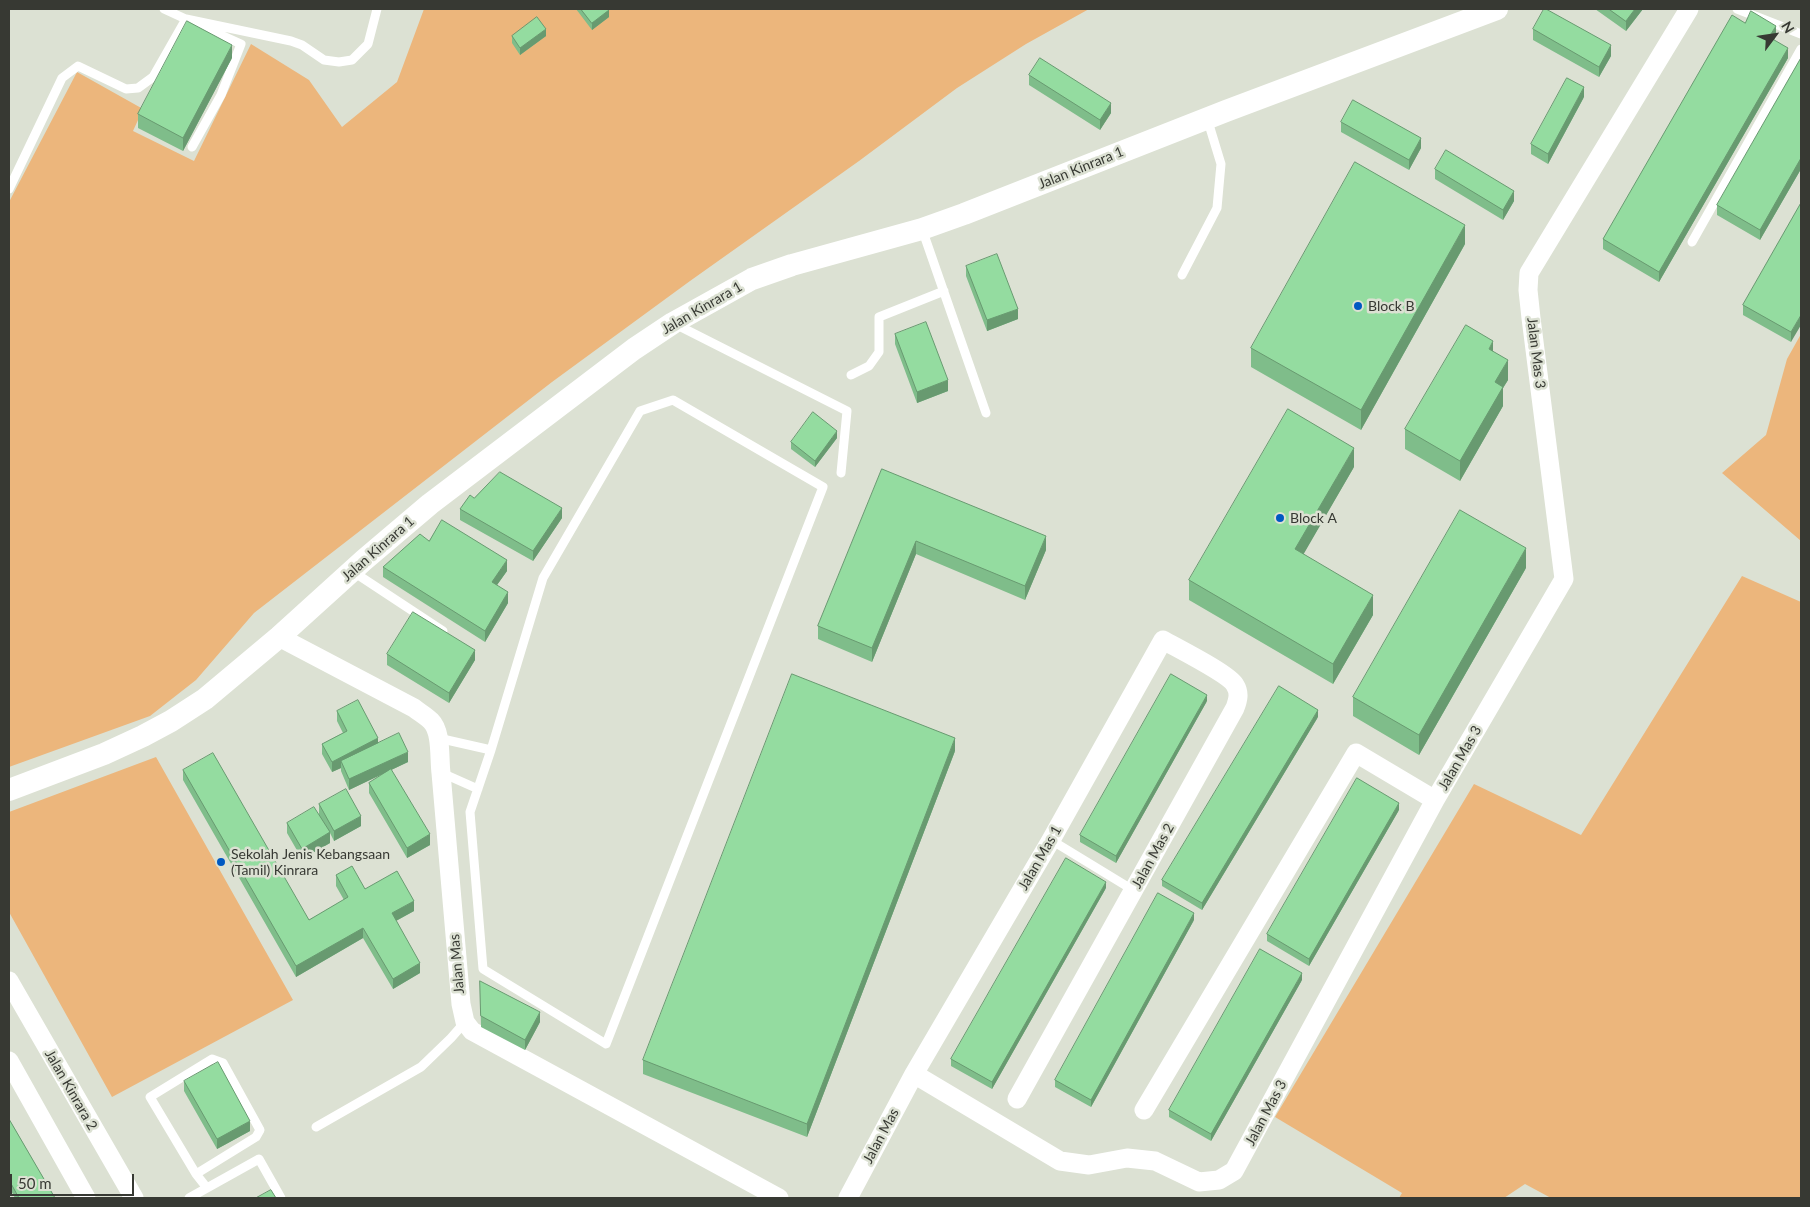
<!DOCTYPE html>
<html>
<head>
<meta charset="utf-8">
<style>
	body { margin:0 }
	#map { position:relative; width:1810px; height:1207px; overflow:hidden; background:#dce1d3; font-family:Lato,sans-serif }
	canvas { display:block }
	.frame { position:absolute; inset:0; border:10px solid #373933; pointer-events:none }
	.north { position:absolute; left:1750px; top:10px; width:50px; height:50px; -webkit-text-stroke:4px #dce1d3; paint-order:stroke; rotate:59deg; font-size:14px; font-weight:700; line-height:20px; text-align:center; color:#373933 }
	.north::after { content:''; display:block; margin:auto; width:18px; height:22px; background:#373933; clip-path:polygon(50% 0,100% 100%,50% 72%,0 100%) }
	.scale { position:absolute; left:10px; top:1174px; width:124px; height:22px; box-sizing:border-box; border:2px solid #373933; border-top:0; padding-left:6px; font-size:15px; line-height:18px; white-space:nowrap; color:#373933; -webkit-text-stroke:4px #dce1d3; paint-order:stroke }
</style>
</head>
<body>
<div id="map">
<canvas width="1810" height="1207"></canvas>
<div class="frame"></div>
<div class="north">N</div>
<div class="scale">50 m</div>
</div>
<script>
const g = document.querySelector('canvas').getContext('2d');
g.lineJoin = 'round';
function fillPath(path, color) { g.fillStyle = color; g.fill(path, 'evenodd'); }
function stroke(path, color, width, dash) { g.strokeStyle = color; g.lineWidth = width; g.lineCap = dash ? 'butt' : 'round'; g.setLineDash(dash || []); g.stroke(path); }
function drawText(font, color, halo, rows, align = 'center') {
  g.font = font + ' Lato,sans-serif'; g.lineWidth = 5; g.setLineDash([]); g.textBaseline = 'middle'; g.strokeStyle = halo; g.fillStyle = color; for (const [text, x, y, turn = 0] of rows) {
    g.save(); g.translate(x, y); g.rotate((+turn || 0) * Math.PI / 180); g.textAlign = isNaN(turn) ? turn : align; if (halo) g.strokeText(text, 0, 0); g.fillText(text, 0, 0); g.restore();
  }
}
const green = new Path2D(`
	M424 9H1089L1026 44 957 88 859 161 690 281 552 382 254 613 196 680 150 716 9 767V202L77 72 143 109 133 131 194 161 251 44 309 80 342 127 397 82Z
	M1801 334V541L1722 473 1766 435 1787 359Z
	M1742 576 1801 602V1198H1551L1525 1184 1504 1198H1399L1402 1193 1275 1117 1474 784 1581 835Z
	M156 757 293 1000 112 1097 9 912V812Z`);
const service = new Path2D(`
	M164 9 190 21
	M1737 9 1801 34
	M192 147 221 95 241 44 201 26
	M9 189 62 78 78 66 126 89 138 88 153 77 186 19 291 41 302 45 324 60 339 62 352 60 368 44 377 9
	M922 229 986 413
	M1692 242 1801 49
	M1182 275 1217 208 1221 164 1207 118
	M675 324 847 411 841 473
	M851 375 869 366 879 352V317L944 291
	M673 400 823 487 606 1044 483 969 470 812 491 750 543 578 640 411Z
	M352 571 443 631
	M438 738 491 750
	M442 773 478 789
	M1051 840 1133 890
	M316 1127 421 1067 451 1038 465 1022
	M196 1174 256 1137 260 1130 223 1063 212 1059 150 1097 196 1174 207 1188
	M189 1198 259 1159 281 1198`);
const minor = new Path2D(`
	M279 637 414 708C419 712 426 716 431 721 442 732 439 758 441 773L461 1004 465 1022 472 1031 779 1198
	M9 981 134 1198
	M9 1061 86 1198
	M914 1074 1060 1161 1089 1165 1127 1158 1155 1161 1199 1182 1219 1180 1234 1171 1435 800 1564 579 1531 318 1528 290 1529 273 1689 9
	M1144 1110 1356 753 1435 800
	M848 1198 914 1074 1051 840 1163 640C1177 648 1229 674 1235 685 1240 693 1238 700 1235 708L1017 1099`);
const tertiary = new Path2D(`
	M9 790 104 754 143 736 171 721 205 699 279 637 364 560 430 504 634 349 673 323 752 279 792 265 922 229 964 214 1226 111 1497 9`);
const wall = new Path2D(`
	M576 9H608L609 17 592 30Z
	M1595 9H1643L1626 31Z
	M1745 23 1776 36 1774 39 1788 58 1659 282 1603 249V239Z
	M1533 29 1611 56 1599 77 1533 40Z
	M512 36H546L520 55 512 43Z
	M232 58 183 151 138 128V114Z
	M1801 58V169L1760 240 1717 215V205Z
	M1029 75 1111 113 1100 130 1029 85Z
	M1584 97 1548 164 1531 154V144Z
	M1341 122 1421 148 1409 170 1341 132Z
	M1435 169 1514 201 1503 220 1435 179Z
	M1801 203 1791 342 1743 315V305Z
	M1465 244 1361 430 1251 367V348Z
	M966 266 1018 319 987 331 966 276Z
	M895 334 948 391 917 403 895 344Z
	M1493 351 1508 380 1503 388V406L1460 481 1405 449V429Z
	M837 438 815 467 791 449V442Z
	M1354 467 1303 554 1373 615 1333 684 1189 600V580Z
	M882 469 1046 550 1025 600 916 554 872 662 818 639V626Z
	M474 498 562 518 533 561 460 520V509Z
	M383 567 507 571 497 585 508 603 485 642 383 577Z
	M1526 568 1419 755 1353 716V697Z
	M387 654 475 660 449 703 387 665Z
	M1207 701 1116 863 1080 842V835Z
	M337 711 378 743 408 762 391 770 430 845 407 858 369 793V783L386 772 349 790 341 771V768L332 772 322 754V744L343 733 337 721Z
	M1318 717 1202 910 1162 886V880Z
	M955 751 807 1137 643 1074V1060Z
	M183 770 309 920 344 900 336 886V875L414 911 396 921 420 973 393 989 363 938 296 977 183 780Z
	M319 804 361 826 334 841 330 833V843L302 859 287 833V823L319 814Z
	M1399 810 1309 966 1267 941V934Z
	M1106 888 992 1089 951 1066V1059Z
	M1194 920 1091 1107 1055 1087V1080Z
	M1302 980 1211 1141 1169 1117V1110Z
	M480 981 540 1022 525 1050 481 1027Z
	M184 1081 250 1131 217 1149 184 1091Z
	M9 1119 55 1198H15L9 1187Z`);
const shadedWall = new Path2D(`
	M1635 9H1643L1626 31V21Z
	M609 10V17L592 30V23Z
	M1776 26V36L1769 47V37Z
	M546 29V36L520 55V48Z
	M232 45V58L183 151V138Z
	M1611 45V56L1599 77V67Z
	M1788 48V58L1659 282V272Z
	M1584 87V97L1548 164V154Z
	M1111 103V113L1100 130V120Z
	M1421 138V148L1409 170V160Z
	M1801 158V169L1760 240V230Z
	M1514 191V201L1503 220V210Z
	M1465 225V244L1361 430V410Z
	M1018 309V319L987 331V320Z
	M1801 315V325L1791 342V332Z
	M1493 341V361L1489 349Z
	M1508 360V380L1503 388V406L1460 481V461L1495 382Z
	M948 380V391L917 403V392Z
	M837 431V438L815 467V461Z
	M1354 448V467L1295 569V549Z
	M562 508V518L533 561V551Z
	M1046 536V550L1025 600V586Z
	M916 541V554L872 662V648Z
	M1526 548V568L1419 755V735Z
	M507 560V571L492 592V582Z
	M508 592V603L485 642V631Z
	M1373 595V615L1333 684V664Z
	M475 650V660L449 703V693Z
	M1207 695V701L1116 863V856Z
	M1318 710V717L1202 910V903Z
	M378 738V749L341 761V768L332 772V762Z
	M955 738V751L807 1137V1124Z
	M408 752V762L349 790V779Z
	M1399 803V810L1309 966V959Z
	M361 816V826L334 841V831Z
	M330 832V843L302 859V849Z
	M430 834V845L407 858V848Z
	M1106 882V888L992 1089V1082Z
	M414 901V911L392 923V913Z
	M1194 913V920L1091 1107V1100Z
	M363 928V938L296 977V966Z
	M420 963V973L393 989V979Z
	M1302 973V980L1211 1141V1134Z
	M540 1012V1022L525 1050V1040Z
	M250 1121V1131L217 1149V1139Z`);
const building = new Path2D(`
	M581 9H608L609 10 592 23Z
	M1544 9H1546L1611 45 1599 67 1533 29Z
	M1609 9H1635L1626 21Z
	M1751 11 1776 26 1769 37 1788 48 1659 272 1603 239 1732 15 1745 23Z
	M537 17 546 29 520 48 512 36Z
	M187 21 232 45 183 138 138 114Z
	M1040 58 1111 103 1100 120 1029 75Z
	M1801 58V158L1760 230 1717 205Z
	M1567 78 1584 87 1548 154 1531 144Z
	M1353 100 1421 138 1409 160 1341 122Z
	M1446 150 1514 191 1503 210 1435 169Z
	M1355 162 1465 225 1361 410 1251 348Z
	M1801 203V315L1791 332 1743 305Z
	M997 254 1018 309 987 320 966 266Z
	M926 322 948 380 917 392 895 334Z
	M1466 325 1493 341 1489 349 1508 360 1495 382 1503 387 1460 461 1405 429Z
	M1288 409 1354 448 1295 549 1373 595 1333 664 1189 580Z
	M813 412 837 431 815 461 791 442Z
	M882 469 1046 536 1025 586 916 541 872 648 818 626Z
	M500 472 562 508 533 551 460 509 470 495 474 498Z
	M1460 510 1526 548 1419 735 1353 697Z
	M442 520 507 560 492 582 508 592 485 631 383 567 420 534 429 541Z
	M413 612 475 650 449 693 387 654Z
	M792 674 955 738 807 1124 643 1060Z
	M1171 674 1207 695 1116 856 1080 835Z
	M1279 686 1318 710 1202 903 1162 880Z
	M358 700 378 738 332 762 322 744 347 731 337 711Z
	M399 733 408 752 349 779 341 761Z
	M213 753 309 920 348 897 336 875 352 866 365 889 397 871 414 901 392 913 420 963 393 979 363 928 296 966 183 770Z
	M391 769 430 834 407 848 369 783Z
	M1357 778 1399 803 1309 959 1267 934Z
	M346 789 361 816 334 831 319 804Z
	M314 807 330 832 302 849 287 823Z
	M1066 858 1106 882 992 1082 951 1059Z
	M1158 893 1194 913 1091 1100 1055 1080Z
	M1260 949 1302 973 1211 1134 1169 1110Z
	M480 981 540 1012 525 1040 481 1016Z
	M218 1062 250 1121 217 1139 184 1081Z
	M9 1119 55 1198H19L9 1180Z
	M271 1190 276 1198H256Z`);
const markers = [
	[1358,306,5,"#0059c2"],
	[1280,518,5,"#0059c2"],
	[221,862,5,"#0059c2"]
];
const streetNames = [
	["Jalan Kinrara 1",1081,168,-22],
	["Jalan Kinrara 1",702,308,-30],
	["Jalan Mas 3",1536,353,83],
	["Jalan Kinrara 1",378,549,-41],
	["Jalan Mas 3",1460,758,-60],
	["Jalan Mas 2",1153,856,-61],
	["Jalan Mas 1",1040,858,-60],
	["Jalan Mas",457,964,-95],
	["Jalan Kinrara 2",71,1090,60],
	["Jalan Mas 3",1266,1113,-62],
	["Jalan Mas",881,1136,-62]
];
const poiNames = [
	["Block B",1368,306],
	["Block A",1290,518],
	["Sekolah Jenis Kebangsaan",231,854],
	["(Tamil) Kinrara",231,870]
];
fillPath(green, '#ecb67c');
stroke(service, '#fff', 9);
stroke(minor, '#fff', 19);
stroke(tertiary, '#fff', 22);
fillPath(wall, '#7fbd8a');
fillPath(shadedWall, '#689a70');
fillPath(building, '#94dca0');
stroke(building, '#689a70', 1);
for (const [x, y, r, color] of markers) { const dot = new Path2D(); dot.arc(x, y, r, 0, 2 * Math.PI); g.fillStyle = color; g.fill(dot); stroke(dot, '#dce1d3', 2); }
drawText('14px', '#373933', '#dce1d3', streetNames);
drawText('14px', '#373933', '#dce1d3', poiNames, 'left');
</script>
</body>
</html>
